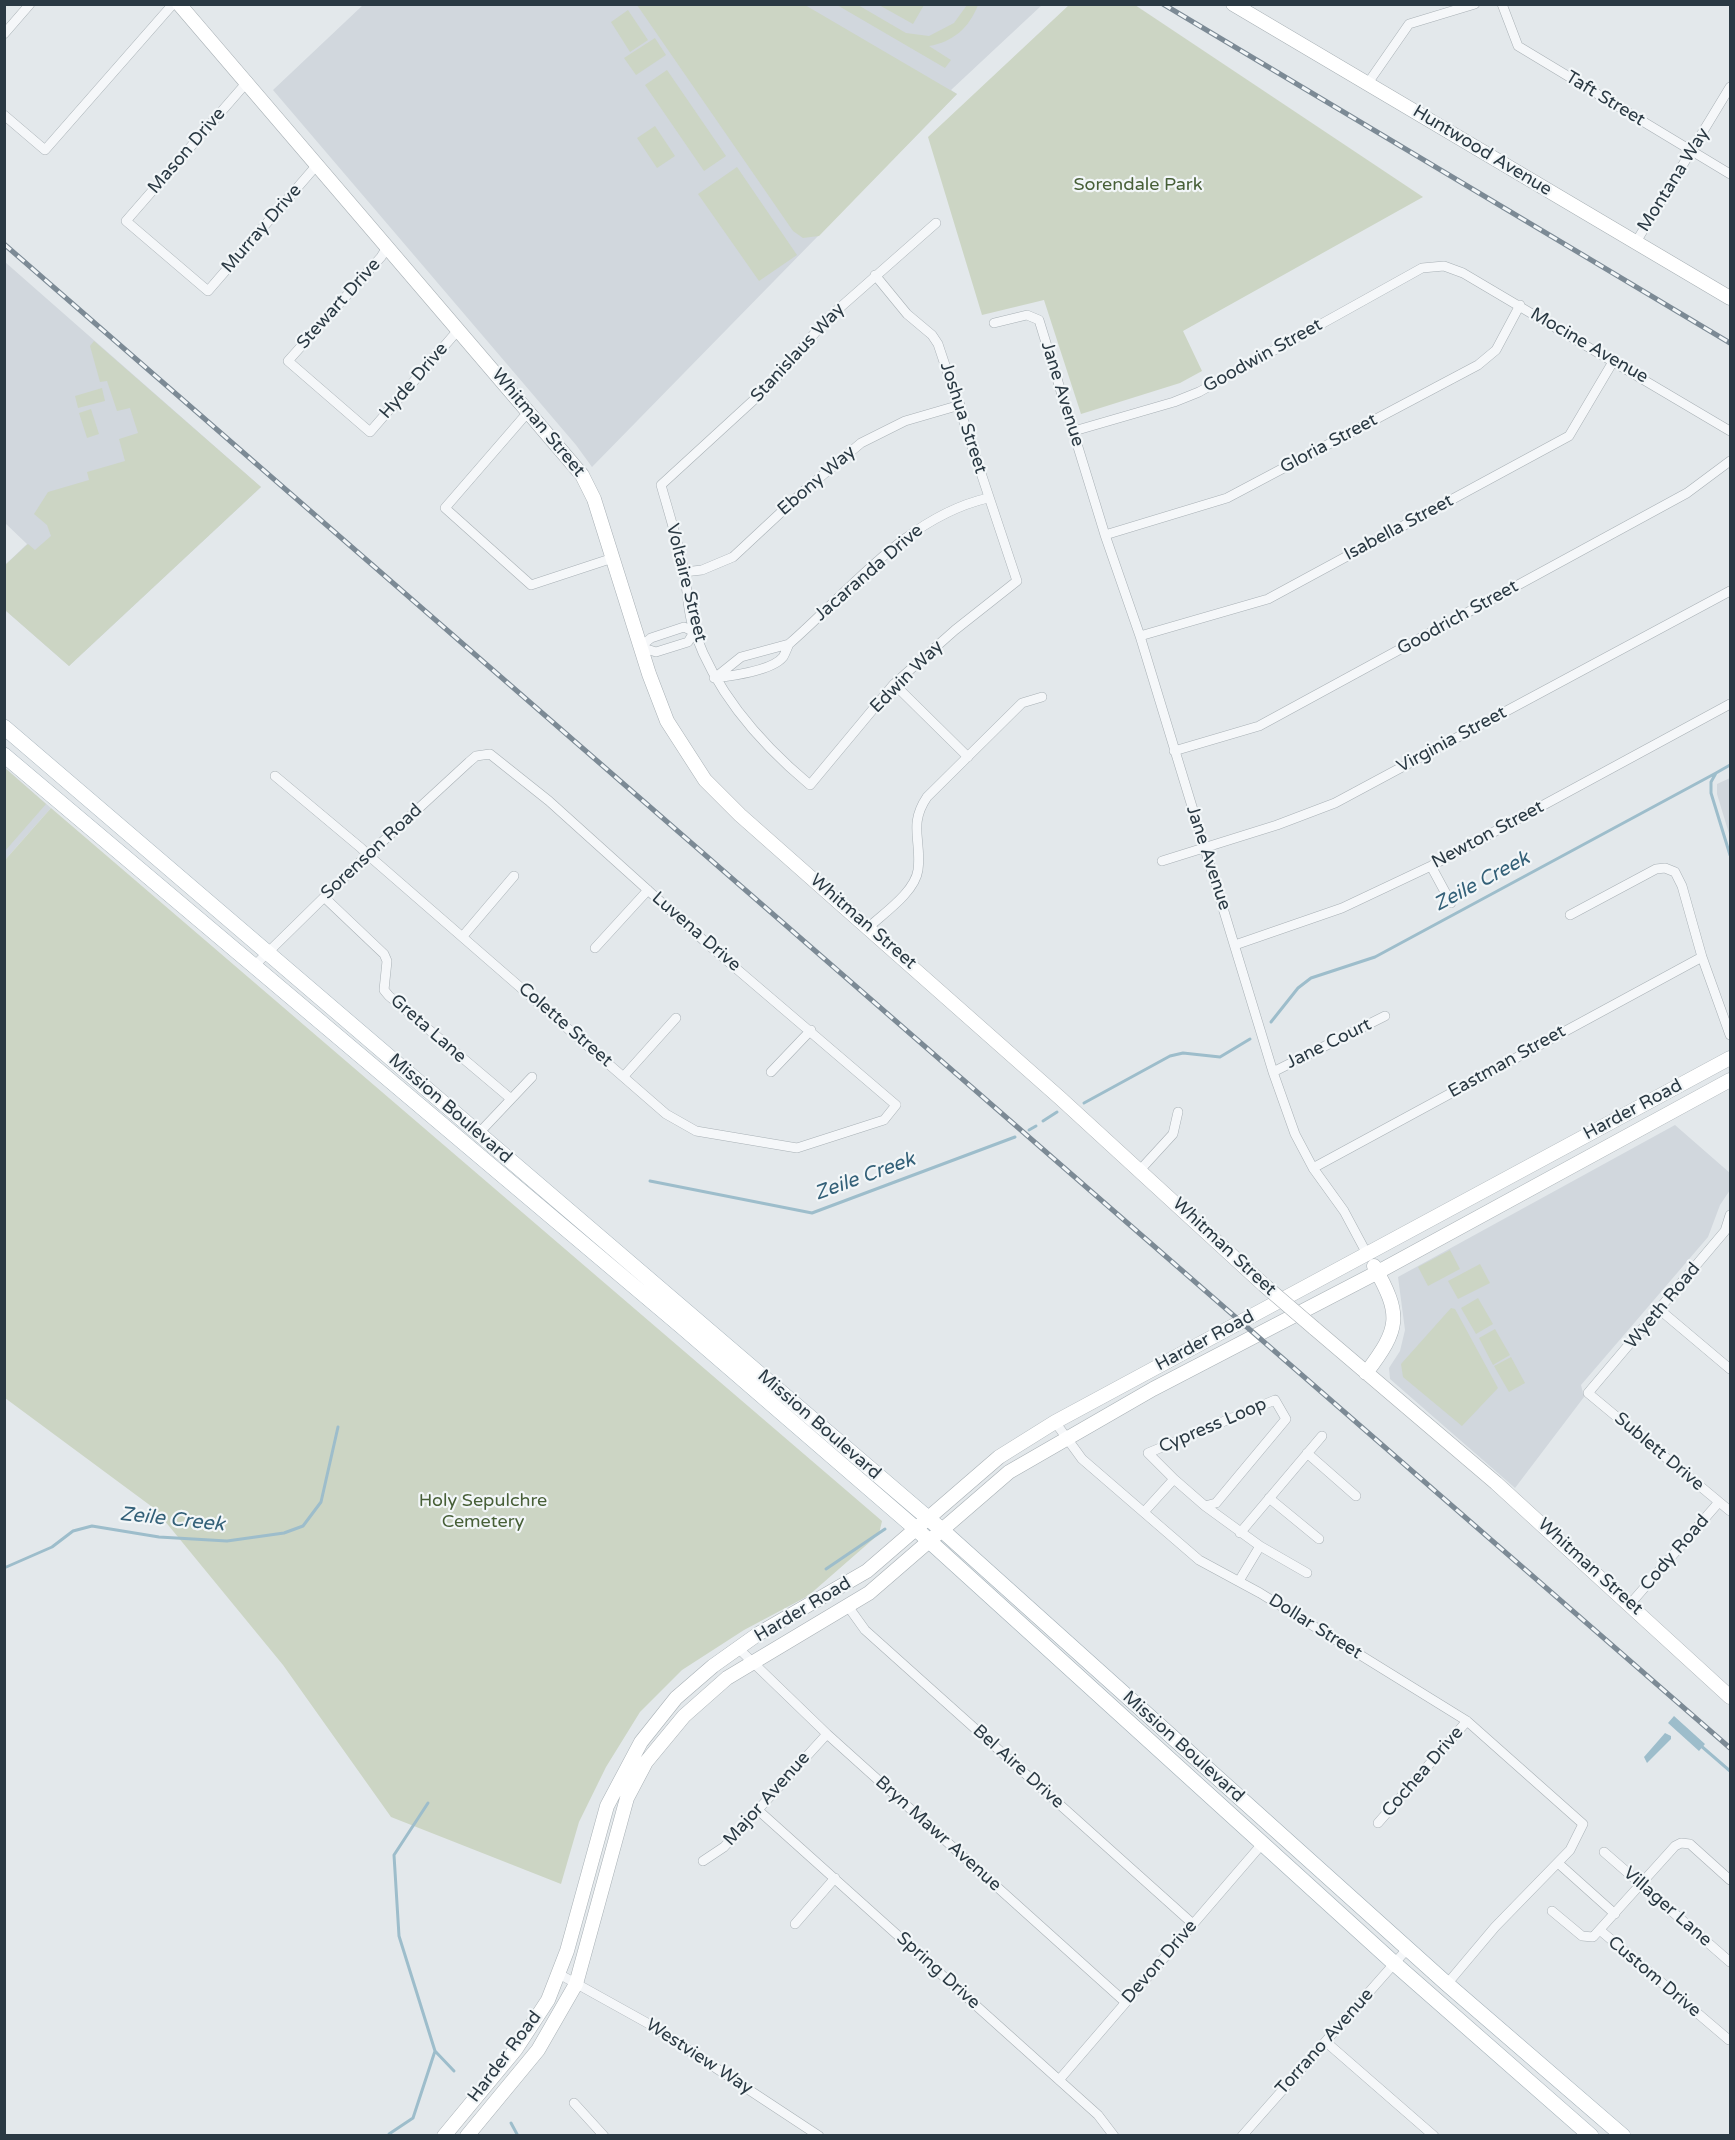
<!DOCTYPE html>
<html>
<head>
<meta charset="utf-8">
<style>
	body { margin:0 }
	#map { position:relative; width:1735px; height:2140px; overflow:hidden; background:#e3e8eb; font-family:"Varela Round",sans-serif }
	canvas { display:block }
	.frame { position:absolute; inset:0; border:6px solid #2a3943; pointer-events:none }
</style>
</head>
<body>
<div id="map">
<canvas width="1735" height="2140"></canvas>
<div class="frame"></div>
</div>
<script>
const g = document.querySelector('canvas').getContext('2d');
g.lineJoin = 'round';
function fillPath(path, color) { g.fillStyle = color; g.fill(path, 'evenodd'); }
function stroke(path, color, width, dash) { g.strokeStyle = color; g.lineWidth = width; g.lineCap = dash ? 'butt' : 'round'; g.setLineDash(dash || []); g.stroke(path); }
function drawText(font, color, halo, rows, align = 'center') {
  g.font = font + ' "Varela Round",sans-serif'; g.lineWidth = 4.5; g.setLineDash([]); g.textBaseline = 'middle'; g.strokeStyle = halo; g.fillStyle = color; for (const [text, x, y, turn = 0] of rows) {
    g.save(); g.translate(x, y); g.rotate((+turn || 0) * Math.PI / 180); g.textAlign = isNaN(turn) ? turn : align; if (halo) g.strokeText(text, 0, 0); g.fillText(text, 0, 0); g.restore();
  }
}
const built = new Path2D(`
	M363 5H1042L951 90 957 94 592 467 576 445 273 90Z
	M5 262 261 487 69 666 5 610V565L27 544 5 523Z
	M5 768 51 808 5 860Z
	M1730 778V837L1717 794V784Z
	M1675 1125 1730 1173V1190L1720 1205 1708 1237 1581 1385 1584 1397 1515 1488 1390 1379 1389 1368 1400 1351 1405 1330 1398 1277Z`);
const green = new Path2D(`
	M637 5H805L957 94 819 236 803 238 793 231Z
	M837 5H858L906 33 929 36 954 23 967 5H978C969 28 953 42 929 46L951 60 945 68Z
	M879 5H924L913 24Z
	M1069 5H1135L1423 197 1183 331 1202 371 1180 383 1081 414 1044 300 982 315 928 137Z
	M628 10 648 40 630 52 611 22Z
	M655 38 666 55 636 75 624 58Z
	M667 70 726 156 704 171 645 85Z
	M655 126 675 156 657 168 637 138Z
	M737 167 797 255 759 281 698 194Z
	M94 341 261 487 69 666 5 610V565L28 544 35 550 51 536 47 525 34 514 48 492 89 480 87 472 125 461 119 439 138 433 130 408 117 411 107 381 100 382 90 346Z
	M102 388 105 401 78 408 75 396Z
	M91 409 99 434 87 438 79 413Z
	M5 768 46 804 5 851Z
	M51 808 882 1521 879 1534 808 1596 744 1630 682 1670 640 1712 606 1767 579 1822 561 1884 391 1817 283 1665 155 1509 5 1398V860Z
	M1450 1250 1460 1269 1428 1286 1418 1267Z
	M1480 1264 1490 1283 1458 1299 1448 1281Z
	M1478 1298 1493 1324 1476 1334 1461 1308Z
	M1451 1308 1455 1309 1498 1388 1462 1426 1403 1377 1401 1364Z
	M1495 1329 1510 1355 1493 1365 1479 1338Z
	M1511 1357 1525 1383 1509 1392 1494 1366Z`);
const water = new Path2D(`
	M1674 1716 1705 1744 1699 1751 1668 1723Z
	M1665 1733 1671 1736V1739L1647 1763 1644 1757Z`);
const stream = new Path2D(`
	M1730 765 1716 773 1711 782V793L1730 855
	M1271 1022 1298 988 1311 978 1375 957 1716 773
	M1084 1103 1170 1056 1183 1053 1220 1057 1250 1039
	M1043 1121 1057 1112
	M1029 1130 1036 1126
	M650 1181 812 1213 1015 1137
	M4 1568 52 1547 73 1531 92 1526 159 1537 227 1541 284 1533 303 1526 321 1502 338 1427
	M826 1569 885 1529
	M1700 1745 1730 1771
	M428 1803 394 1855 399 1936 435 2051 454 2071
	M511 2123 518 2136
	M389 2134 413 2118 435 2051`);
const street = new Path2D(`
	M1502 4 1518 46 1730 174
	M4 34 30 4
	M248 81 126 221 208 291 316 166
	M1368 83 1409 24 1475 4
	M4 115 45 150 173 4
	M1636 242 1730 87
	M388 246 381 257 288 361 370 432 459 329
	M875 275 907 314 932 335 938 344 1017 581 955 630 894 684 810 785C761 744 717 695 695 633 687 613 688 591 684 570 678 542 669 513 661 485L769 386 827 319 936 223
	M994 323 1027 315 1039 320 1105 535 1140 636 1273 1072 1295 1134 1313 1168 1344 1211 1367 1254
	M529 411 445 508 531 585 613 558
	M1074 431 1174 402 1199 392 1422 268 1444 266 1463 273 1730 431
	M1105 535 1227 498 1478 365 1496 350 1520 305
	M684 572 702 570 733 557 806 489 861 443 905 421 960 405
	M684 627 694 632 688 642 656 652 640 647 651 638Z
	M1140 636 1268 599 1569 436 1614 360
	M716 677 741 657 789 644
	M714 678C730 676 772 671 783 657 785 654 787 648 789 644 850 591 906 517 988 498
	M894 684 968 757
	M1174 751 1259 726 1687 493 1730 461
	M1162 861 1277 825 1335 803 1730 591
	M1431 866 1451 903
	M324 897 384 954 387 961 384 990 389 996 510 1098
	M1570 915 1656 869 1665 868 1675 872 1682 886 1702 957 1730 1035
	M869 927C884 913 915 892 918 870 922 841 908 825 927 797L1022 703 1042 697
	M463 936 514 876
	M1235 945 1342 908 1431 866 1730 704
	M595 948 648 890
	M253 967 360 862 368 855 469 762 476 756 490 754 549 801 711 947 896 1105 884 1120 797 1148 696 1131 666 1114 368 855 361 848 275 776
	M771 1072 811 1030
	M1273 1072 1385 1016
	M624 1076 676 1018
	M479 1133 532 1077
	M1313 1168 1702 957
	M1140 1170 1173 1134 1178 1112
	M1730 1215 1725 1231 1588 1393 1730 1511
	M1660 1310 1730 1369
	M1055 1422 1082 1459 1199 1560 1260 1593 1467 1721 1583 1824 1570 1850 1495 1927 1447 1984
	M1307 1453 1356 1496
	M1269 1498 1319 1539
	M1205 1506 1260 1546 1307 1573
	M1144 1512 1174 1479 1205 1506 1216 1503 1286 1419 1275 1400 1148 1453 1174 1479
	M1240 1533 1322 1436
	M1239 1581 1260 1546
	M1631 1603 1719 1502
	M847 1605 865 1630 1193 1924
	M739 1649 827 1734 1125 2002
	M758 1810 1059 2080 1098 2115 1114 2136
	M1378 1823 1467 1721
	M1604 1852 1730 1962
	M703 1861 724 1847 827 1734
	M1558 1863 1615 1914
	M1552 1911 1582 1936 1593 1937 1675 1846 1681 1843 1690 1844 1730 1880
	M795 1924 835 1878
	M1601 1931 1729 2040
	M559 1974 649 2024 819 2136
	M1326 2042 1434 2136
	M1059 2080 1262 1844
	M574 2103 604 2136
	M1242 2136 1408 1948`);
const secondary = new Path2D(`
	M179 4 582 475 594 499 649 674 667 721 705 780 740 815 1060 1098 1264 1285
	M1233 4 1730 298
	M1314 1328 1496 1483 1730 1697
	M1366 1373C1400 1328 1402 1316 1374 1266
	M444 2136 516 2049 548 2000 567 1951 607 1806 641 1742 676 1698 713 1666 758 1634 867 1571 999 1457 1055 1422 1730 1058
	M467 2136 538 2050 576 1984 627 1798 646 1762 684 1716 727 1678 869 1593 1009 1472 1153 1389 1378 1272 1730 1080`);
const primary = new Path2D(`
	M4 727 943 1531 1447 1984 1623 2136
	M4 755 681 1326 915 1528 1395 1964 1591 2136`);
const rail = new Path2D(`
	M1163 4 1730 343
	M4 244 1730 1748`);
const secondaryBridge = new Path2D(`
	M1264 1285 1314 1328`);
const streetNames = [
	["Taft Street",1605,99,31],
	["Mason Drive",187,151,-49],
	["Huntwood Avenue",1482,151,31],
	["Montana Way",1674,180,-58],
	["Murray Drive",262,229,-49],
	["Stewart Drive",339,304,-48],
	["Mocine Avenue",1589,346,30],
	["Stanislaus Way",798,353,-47],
	["Goodwin Street",1263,356,-29],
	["Hyde Drive",414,381,-49],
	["Jane Avenue",1062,394,73],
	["Joshua Street",963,418,72],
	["Whitman Street",538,423,50],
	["Gloria Street",1329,444,-28],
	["Ebony Way",817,481,-41],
	["Isabella Street",1399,528,-28],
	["Jacaranda Drive",869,573,-41],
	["Voltaire Street",686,583,76],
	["Goodrich Street",1458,618,-29],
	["Edwin Way",907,677,-45],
	["Virginia Street",1452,740,-28],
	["Newton Street",1488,835,-28],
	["Sorenson Road",372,852,-43],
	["Jane Avenue",1208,858,72],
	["Whitman Street",863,922,41],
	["Luvena Drive",696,932,41],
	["Colette Street",565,1025,41],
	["Greta Lane",428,1029,41],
	["Jane Court",1329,1044,-26],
	["Eastman Street",1507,1062,-29],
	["Mission Boulevard",450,1109,41],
	["Harder Road",1633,1110,-28],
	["Whitman Street",1224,1247,43],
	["Wyeth Road",1663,1306,-50],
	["Harder Road",1205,1341,-28],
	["Mission Boulevard",819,1425,41],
	["Cypress Loop",1213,1426,-23],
	["Sublett Drive",1659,1452,40],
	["Cody Road",1675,1553,-49],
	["Whitman Street",1590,1567,42],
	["Harder Road",803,1610,-31],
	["Dollar Street",1315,1627,32],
	["Mission Boulevard",1183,1747,42],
	["Bel Aire Drive",1018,1767,42],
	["Cochea Drive",1423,1772,-49],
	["Major Avenue",767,1799,-48],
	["Bryn Mawr Avenue",938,1834,42],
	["Villager Lane",1667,1907,41],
	["Devon Drive",1160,1962,-49],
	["Spring Drive",938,1971,42],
	["Custom Drive",1654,1977,40],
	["Torrano Avenue",1325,2042,-48],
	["Harder Road",505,2057,-53],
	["Westview Way",699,2057,33]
];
const parkNames = [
	["Sorendale Park",1138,185],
	["Holy Sepulchre",483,1501],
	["Cemetery",483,1522]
];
const waterNames = [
	["Zeile Creek",1482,882,-28],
	["Zeile Creek",865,1177,-20],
	["Zeile Creek",172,1520,6]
];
fillPath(built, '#d1d7dd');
fillPath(green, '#ccd5c4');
fillPath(water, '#9dbdcb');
stroke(stream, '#9dbdcb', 3);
stroke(street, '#a8b0b5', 10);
stroke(secondary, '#a8b0b5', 15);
stroke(primary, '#a2afb7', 16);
stroke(street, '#f5f7f9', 9);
stroke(secondary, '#fff', 14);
stroke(primary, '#fff', 15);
stroke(rail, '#7c8a95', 5);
stroke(rail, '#f2f6f8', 3, [9]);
stroke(secondaryBridge, '#a8b0b5', 15, []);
stroke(secondaryBridge, '#fff', 14);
drawText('18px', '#2a3943', '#f2f6f8', streetNames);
drawText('18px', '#475f37', '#f2f6f8', parkNames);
drawText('italic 20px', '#336078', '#f2f6f8', waterNames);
</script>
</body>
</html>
